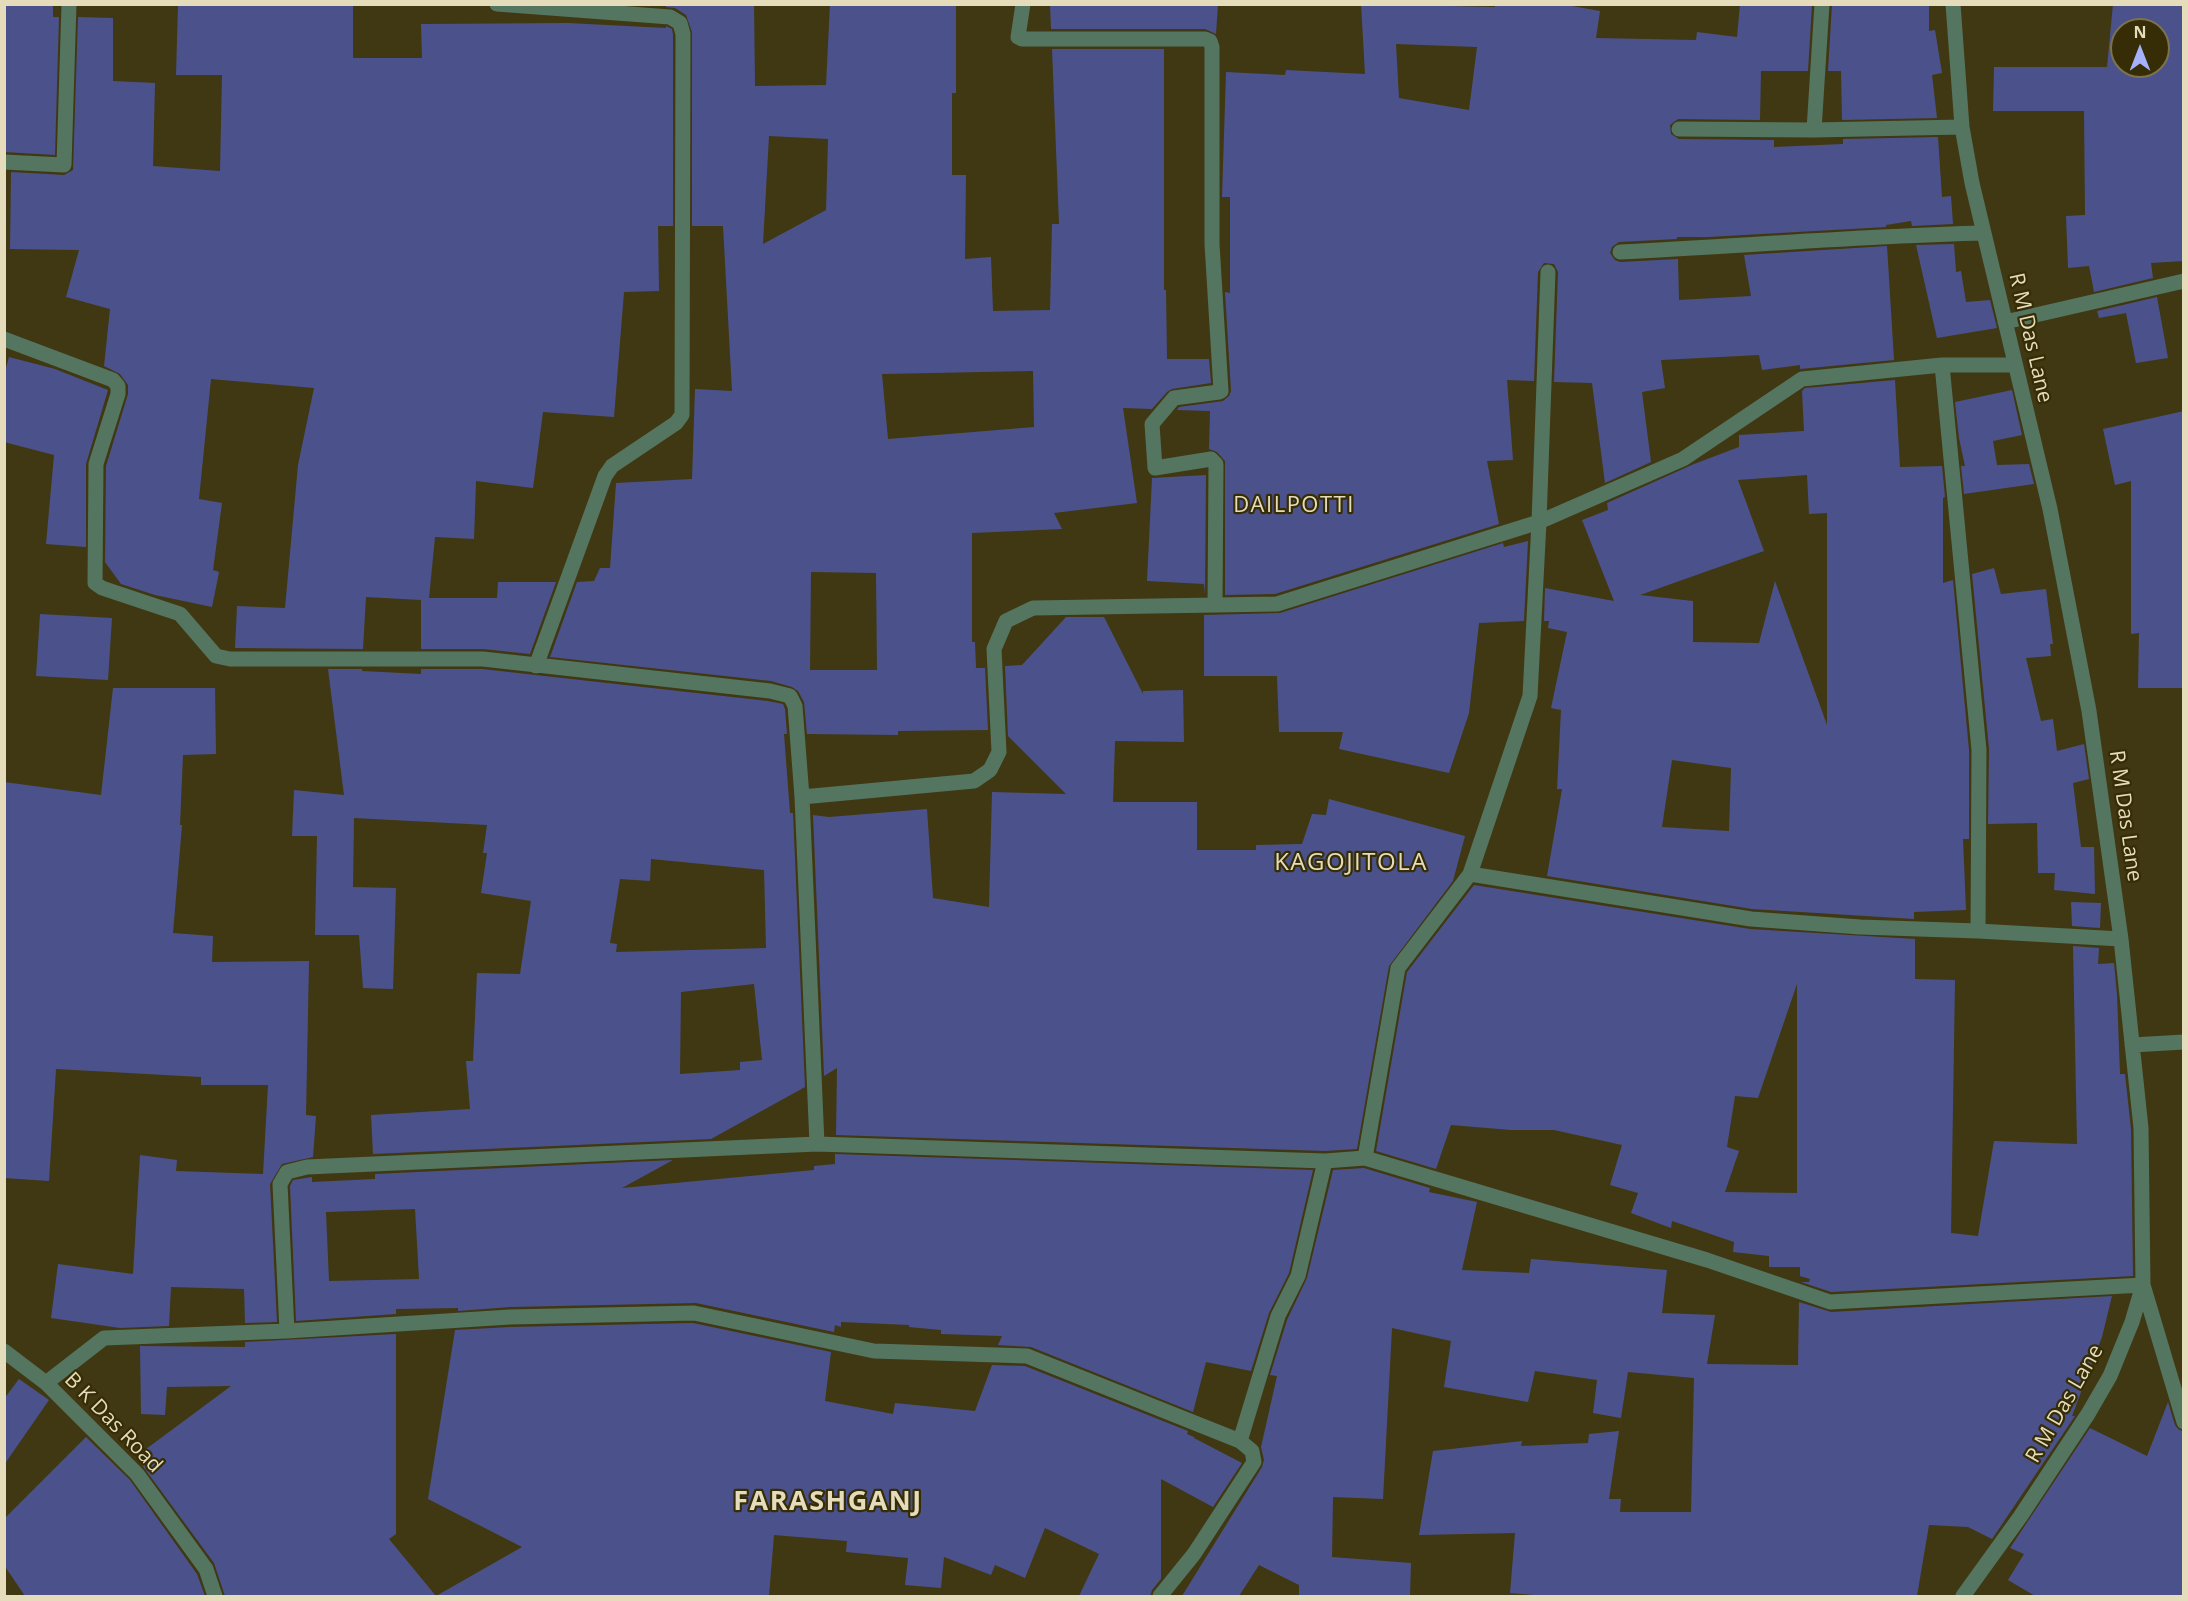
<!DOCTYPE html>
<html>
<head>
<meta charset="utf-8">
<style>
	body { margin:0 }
	#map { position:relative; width:2188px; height:1601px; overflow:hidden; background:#403812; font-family:"Open Sans",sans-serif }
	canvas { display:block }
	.frame { position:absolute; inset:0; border:6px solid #e4dcba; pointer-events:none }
	.north { position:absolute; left:2110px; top:18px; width:60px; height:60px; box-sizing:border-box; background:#362d06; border:2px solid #7c734e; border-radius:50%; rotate:0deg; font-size:16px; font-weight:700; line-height:24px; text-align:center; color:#e4dcba }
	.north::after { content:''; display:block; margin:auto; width:21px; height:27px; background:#a5b1fc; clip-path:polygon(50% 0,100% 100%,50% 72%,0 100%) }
</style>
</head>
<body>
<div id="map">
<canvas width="2188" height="1601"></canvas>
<div class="frame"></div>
<div class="north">N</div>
</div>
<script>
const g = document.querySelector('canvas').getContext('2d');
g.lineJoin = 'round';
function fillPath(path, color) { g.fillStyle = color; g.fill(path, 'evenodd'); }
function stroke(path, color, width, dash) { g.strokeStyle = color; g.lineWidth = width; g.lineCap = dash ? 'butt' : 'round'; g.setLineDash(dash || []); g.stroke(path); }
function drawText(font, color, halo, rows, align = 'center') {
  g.font = font + ' "Open Sans",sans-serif'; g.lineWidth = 4.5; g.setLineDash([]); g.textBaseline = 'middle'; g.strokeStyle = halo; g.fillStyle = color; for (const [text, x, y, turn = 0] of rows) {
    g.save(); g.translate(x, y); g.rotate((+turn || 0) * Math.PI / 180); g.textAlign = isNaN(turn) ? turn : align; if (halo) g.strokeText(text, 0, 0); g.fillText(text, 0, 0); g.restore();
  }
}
const building = new Path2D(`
	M4 4H53V17H59L55 155 4 152Z
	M178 4H353V58H422L421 24 568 23 666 28V26L672 29 673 35V226H658L659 291 624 292 614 417 543 412 533 488 476 481 474 539 435 537 429 598H497L498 582H556L530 654 483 649H421V600L366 597 363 649 235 648 237 606 285 608 298 465 314 388 211 379 199 499 222 503 213 570 219 572 212 607 155 595 121 584 105 562 106 466 128 394V385L120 374 104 366 110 309 66 297 79 250 10 249 11 172 64 175 73 170 78 17 113 18V81L155 83 153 166 220 171 222 75H176Z
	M666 4H754L755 86 826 85 830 4H956V93H952V175H966L965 259 991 257 993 311 1050 310 1052 224H1059L1052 49H1164V290H1166L1167 359H1209L1211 383 1172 389 1167 392 1152 409 1123 408 1137 503 1054 513 1062 529 972 533V642H975L976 668H985L988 730 898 731V735L807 734 804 702 798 691 792 687 771 681 550 657 577 582 594 581 600 568H610L616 483 692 479 695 389 732 391 723 226H692V32L686 15 675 8 666 7ZM769 136 828 139 826 210 763 244ZM1033 371 1034 427 888 439 882 374ZM811 572 876 573 877 670H810Z
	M1050 4H1218L1216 34 1205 29H1051Z
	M1361 4 1495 7V4H1561L1600 11 1596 38 1696 40 1697 32 1737 37 1740 4H1812L1808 71H1761L1760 120 1678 119 1670 125 1671 134 1679 139 1774 140V147L1843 144V139L1938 137 1942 197 1951 196 1953 224 1912 226 1911 221 1886 225V227L1708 237H1677V239L1619 242 1612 247 1610 253 1615 260 1620 262 1678 259 1679 300 1751 296 1744 255 1887 246 1894 360 1800 369V365L1762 370 1759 355 1661 360 1665 388 1642 392 1651 462 1605 483 1592 383 1554 382 1558 272 1554 264 1544 263 1538 272 1534 381 1507 380 1513 460 1487 461 1499 524 1275 594 1225 595V461L1217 452 1209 449 1210 411 1177 410 1179 407 1223 401 1229 396 1231 391 1225 292 1230 293V197H1222L1226 72 1285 75 1286 70 1365 74ZM1396 44 1477 47 1469 110 1399 98Z
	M1832 4H1929V31L1935 30 1942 73 1932 75 1937 118 1842 120 1841 71H1828Z
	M2113 4H2184V261L2151 263 2153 278 2094 292 2089 266 2068 268 2066 216 2085 215 2084 111H1993L1994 67H2107ZM2122 30H2158V66H2122Z
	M1954 244 1956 272 1961 271 1966 302 1990 300 1997 328 1937 338 1916 245Z
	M2157 297 2168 358 2136 363 2126 313 2099 318 2097 311Z
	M9 357 55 369 108 390 86 464V547L46 544 54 455 4 442V375Z
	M1895 380 1900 467 1942 466 1945 497 1943 498V583L1953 580 1969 750V839H1963L1966 910 1914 912V919L1752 909 1547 876 1562 789H1557L1561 710 1551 708 1567 632 1548 628 1549 621H1544L1545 588 1614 601 1582 520 1608 510 1607 503 1694 464 1739 447V435L1804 431 1802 391 1805 388ZM1807 475 1809 514 1827 513V725L1775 581 1759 643 1693 642V601L1640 595 1764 551 1738 480ZM1672 760 1731 768 1729 831 1662 827Z
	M2012 390 2022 435 1993 441 1997 465 2029 464 2034 484 1964 494 1961 466H1965L1959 438 1955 402Z
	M2184 411V688H2138L2139 633 2131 634V481L2115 485 2103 429Z
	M1206 475 1205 595 1204 584 1147 581 1152 478Z
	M1528 541 1524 621 1479 623 1469 713 1449 773 1339 749 1343 732H1279L1277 676H1204V615L1280 613 1503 543 1504 547Z
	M1994 568 2001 594 2046 589 2053 644H2050L2051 656 2026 658 2041 721 2053 719 2057 751 2084 744 2089 779 2073 783 2081 847H2094L2095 894 2054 890 2055 873H2038L2037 823 1988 824 1989 749 1972 574Z
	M40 614 112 618 108 680 36 676Z
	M1066 617H1104L1143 694V691L1183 690 1184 742 1115 741 1113 802H1197V850H1256V845L1302 844 1312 814 1326 815 1329 799 1465 836 1453 881 1389 966 1357 1149 1325 1151 836 1135 837 1068 824 1076 813 815 829 817 927 809 933 898 989 907 992 792 1066 794 1008 736 1005 666 1022 665Z
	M328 669H362V671L421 674V669H482L768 701 783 704 785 709 787 734H784L790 813H793L805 1087 711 1139 373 1154 371 1115 470 1109 466 1061H473L477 973 520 974 531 901 481 893 487 853H483L487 825 354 818 353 887 396 888 393 989 363 988 359 935H315L317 836H292L294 790 344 795ZM651 859 764 870 766 948 616 952 617 944 610 943 620 879 650 881ZM754 984 762 1060 740 1062V1070L680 1074 681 992Z
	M113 688H215L216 754 183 755 180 825H182L173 933 213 936 212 962 309 961 306 1115 316 1116 313 1157 282 1164 270 1184 277 1322 245 1323 244 1289 171 1287 169 1326 120 1328 51 1318 58 1264 133 1274 140 1155 177 1160 176 1171 263 1174 268 1085H201V1077L56 1069 49 1181 4 1178V782L101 795Z
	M1474 885 1750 929 1915 939V979L1955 980 1951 1233 1978 1236 1994 1141 2077 1144 2073 946 2099 948 2098 964 2114 963 2117 995 2120 1074H2125L2131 1129 2133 1276 1831 1292 1801 1282H1809L1810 1279 1800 1276V1267H1769V1256L1733 1252 1734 1242 1672 1221 1671 1228 1631 1213 1638 1193 1610 1185 1622 1145 1554 1130H1511L1451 1125 1436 1169 1376 1151 1407 972ZM1797 984V1193L1725 1192 1739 1151 1727 1147 1735 1096 1758 1098Z
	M2071 902 2101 903 2100 928 2072 926Z
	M835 1154 1313 1170 1289 1273 1269 1313 1251 1371 1206 1362 1193 1412 1031 1347 998 1345 1002 1336 941 1334V1330L909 1327V1325L841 1322V1327L835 1325 834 1332 696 1303 510 1307 458 1311V1308L396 1309V1314L296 1321 290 1186 293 1180 312 1177V1182L375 1179V1174L673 1160 622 1188 814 1170V1166L835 1164ZM415 1209 419 1279 329 1281 326 1212Z
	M1364 1168 1430 1188 1429 1192 1477 1202 1462 1270 1529 1273 1531 1259 1667 1270 1662 1313 1715 1315 1707 1364 1798 1365 1799 1302 1831 1312 2112 1296 2102 1337 2072 1416H2075L1992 1539 1968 1527 1929 1525 1917 1596H1546L1510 1593 1515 1533 1419 1535 1433 1451 1522 1441 1521 1446 1588 1443 1589 1434 1619 1431 1609 1499H1621L1620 1512H1691L1694 1378 1628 1372 1621 1418 1593 1413 1597 1380 1535 1371 1528 1402 1444 1387 1451 1341 1392 1328 1383 1499 1333 1497 1332 1557 1411 1563 1410 1596H1299V1585L1259 1565 1239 1596H1182L1262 1467 1264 1460 1261 1447 1277 1376 1270 1375 1287 1320 1307 1278 1333 1170Z
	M693 1323 831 1352 825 1401 893 1414 895 1403 975 1411 992 1365 1025 1366 1188 1431 1187 1434 1194 1437V1438L1242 1463 1213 1507 1161 1479V1579L1152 1590 1150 1596H1079L1099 1554 1045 1528 1025 1578 995 1565 991 1575 944 1557 941 1588 905 1585 908 1558 846 1552 847 1541 774 1535 769 1596H225L214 1563 142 1465V1452L231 1386 167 1387 165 1415 141 1414 140 1346 245 1347V1342L396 1334V1534L389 1539 436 1596 522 1547 428 1499 455 1330 510 1327Z
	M19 1379 49 1400 4 1465V1399Z
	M2168 1402 2175 1425 2178 1429 2184 1432V1596H2035L2008 1580 2024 1554 2010 1548 2090 1428 2147 1456Z
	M86 1437 130 1480 197 1574 205 1596H25L4 1565V1519Z`);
const minor = new Path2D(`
	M497 4 670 17 680 23 683 34 682 415 676 423 612 466 605 476 536 666
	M1023 4 1018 37 1022 39H1205L1210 41 1212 47V244L1221 391 1219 392 1174 398 1152 424 1155 468 1211 459 1216 464 1215 605
	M1953 4 1962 127 1972 183 2050 509 2089 711 2121 939 2141 1128 2143 1285 2132 1322 2110 1376 2088 1414 2020 1517 1963 1596
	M1679 129 1814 130 1962 127
	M1814 130 1822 4
	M4 162 64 165 69 4
	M1620 252C1741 246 1862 236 1983 233
	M2005 322 2184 281
	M4 339 113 380 118 386V394L96 464 95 583 102 588 180 614 216 656 230 659H483L770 691 790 696 795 706 802 797 974 781 990 770 999 752 994 649 1006 621 1033 608 1277 604 1539 522 1683 459 1802 379 1942 365H2014
	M1942 365 1979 750 1978 931
	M802 797 817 1144
	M1470 874 1751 919 1860 927 1978 931 2121 939
	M2132 1045 2184 1042
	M1365 1158 1398 968 1470 874 1530 696 1539 522 1548 272
	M2143 1285 2184 1422
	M287 1331 280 1184 287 1172 307 1167 817 1144 1325 1161 1365 1158 1707 1260 1830 1302 2143 1285
	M4 1351 46 1383 137 1474 206 1569 215 1596
	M46 1383 104 1338 287 1331 510 1317 694 1313 874 1351 1027 1356 1240 1441 1252 1451 1254 1462 1194 1554 1160 1596
	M1240 1441 1278 1316 1298 1276 1325 1161`);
const streetNames = [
	["R M Das Lane",2030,338,77],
	["R M Das Lane",2125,816,82],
	["R M Das Lane",2065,1404,-60],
	["B K Das Road",113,1423,46]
];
const neighbourhoodNames = [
	["DAILPOTTI",1294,506]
];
const quarterNames = [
	["KAGOJITOLA",1351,863]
];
const districtNames = [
	["FARASHGANJ",828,1502]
];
fillPath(building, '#4b528b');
stroke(minor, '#547560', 15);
drawText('21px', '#e4dcba', '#362d06', streetNames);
g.letterSpacing = '1.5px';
drawText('22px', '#e4dcba', '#362d06', neighbourhoodNames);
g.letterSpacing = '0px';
g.letterSpacing = '1.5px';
drawText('24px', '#e4dcba', '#362d06', quarterNames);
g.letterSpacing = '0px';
g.letterSpacing = '1.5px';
drawText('bold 27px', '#e4dcba', '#362d06', districtNames);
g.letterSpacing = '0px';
</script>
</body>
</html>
